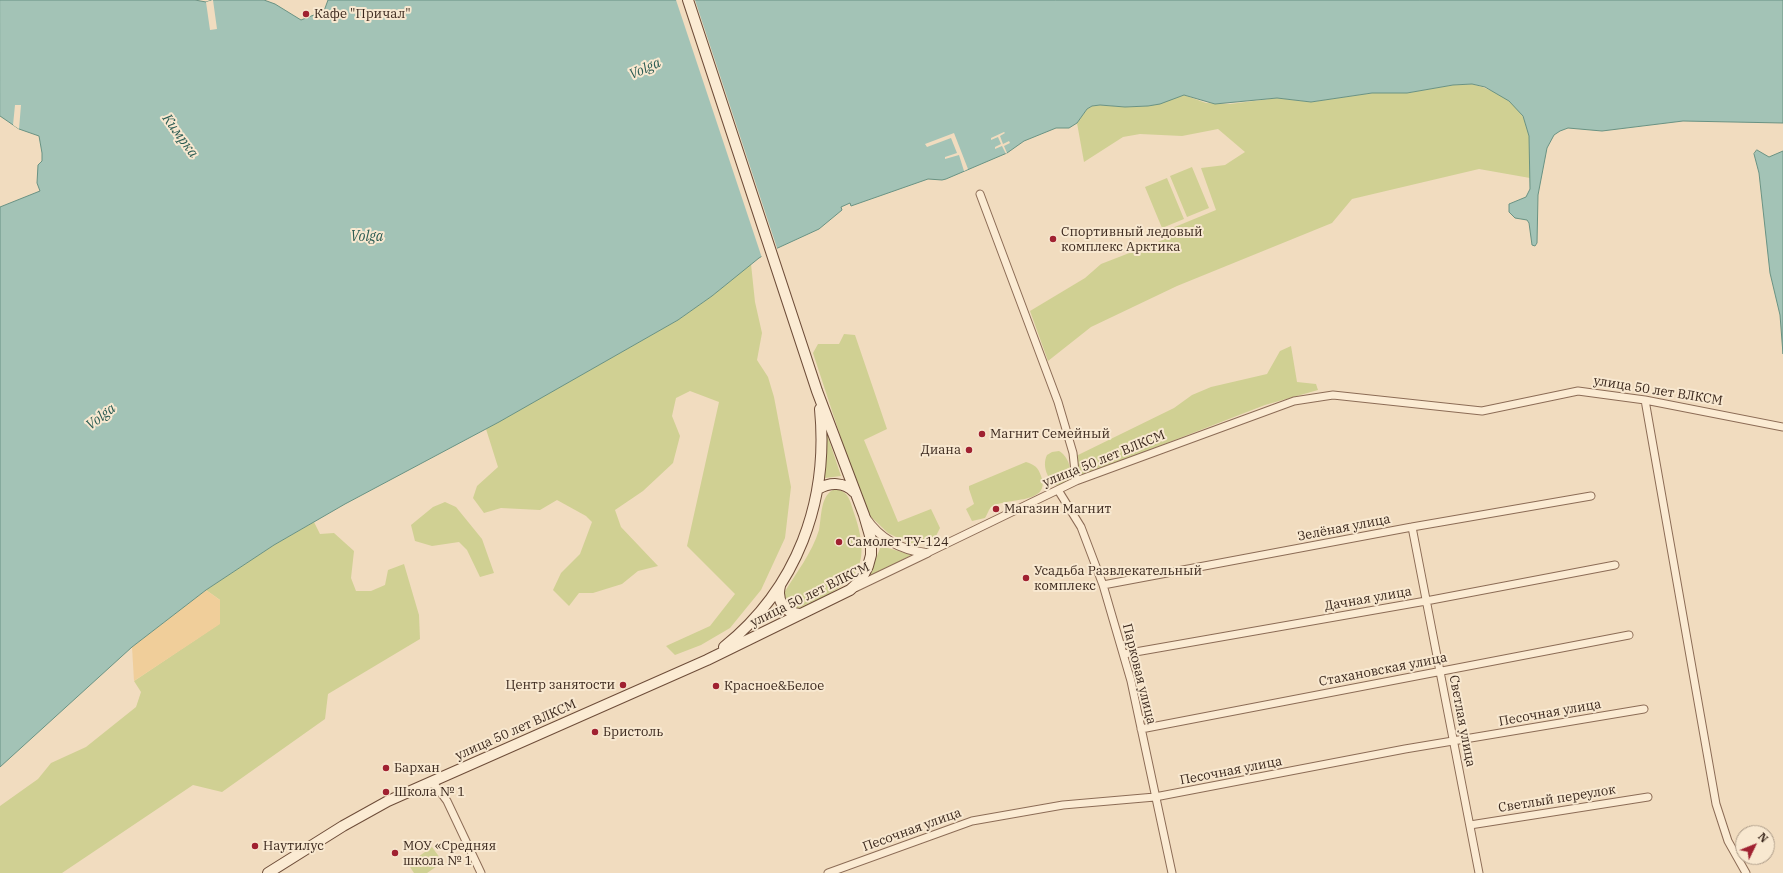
<!DOCTYPE html>
<html>
<head>
<meta charset="utf-8">
<style>
	body { margin:0 }
	#map { position:relative; width:1783px; height:873px; overflow:hidden; background:#f1dcbf; font-family:"IBM Plex Serif",serif }
	canvas { display:block }
	.north { position:absolute; left:1735px; top:825px; width:40px; height:40px; box-sizing:border-box; background:#f8e8d0; border:1px solid #ac9b88; border-radius:50%; rotate:47deg; font-size:11px; font-weight:700; line-height:16px; text-align:center; color:#3a271c }
	.north::after { content:''; display:block; margin:auto; width:14px; height:18px; background:#a02131; clip-path:polygon(50% 0,100% 100%,50% 72%,0 100%) }
</style>
</head>
<body>
<div id="map">
<canvas width="1783" height="873"></canvas>
<div class="north">N</div>
</div>
<script>
const g = document.querySelector('canvas').getContext('2d');
g.lineJoin = 'round';
function fillPath(path, color) { g.fillStyle = color; g.fill(path, 'evenodd'); }
function stroke(path, color, width, dash) { g.strokeStyle = color; g.lineWidth = width; g.lineCap = dash ? 'butt' : 'round'; g.setLineDash(dash || []); g.stroke(path); }
function drawText(font, color, halo, rows, align = 'center') {
  g.font = font + ' "IBM Plex Serif",serif'; g.lineWidth = 4; g.setLineDash([]); g.textBaseline = 'middle'; g.strokeStyle = halo; g.fillStyle = color; for (const [text, x, y, turn = 0] of rows) {
    g.save(); g.translate(x, y); g.rotate((+turn || 0) * Math.PI / 180); g.textAlign = isNaN(turn) ? turn : align; if (halo) g.strokeText(text, 0, 0); g.fillText(text, 0, 0); g.restore();
  }
}
const green = new Path2D(`
	M1472 84C1499 91 1527 107 1529 137 1530 151 1529 164 1530 178L1479 169 1352 199 1332 223 1177 286 1091 327 1048 361 1030 311 1085 278 1101 264 1168 238 1165 231 1216 210 1201 168 1225 165 1245 152 1218 129 1182 136 1140 134 1123 137 1084 162 1077 123 1087 109 1092 106 1100 105 1125 107 1148 106 1184 95 1206 103 1230 104 1277 98 1311 102 1372 93H1407L1453 85Z
	M1192 167 1209 208 1187 217 1170 176Z
	M1167 178 1184 219 1162 228 1145 187Z
	M751 264 755 302 762 333 757 360 768 377 774 397 791 487 785 538 761 590 730 628 701 645 675 655 666 646 710 626 735 594 687 546 719 402 690 391 676 398 672 416 680 436 673 463 643 491 615 510 621 527 658 566 638 571 622 584 593 593H579L569 606 553 590 561 573 580 554 592 522 586 516 557 500 540 510 501 508 484 513 473 498 477 486 498 467 486 429 678 320 712 296Z
	M844 334 855 335 887 429 864 440 898 522 931 509 940 528 936 536 917 544 906 542 888 533 868 514 859 493 813 353 818 344H839Z
	M1291 346 1297 382 1316 384 1318 390 1265 405 1079 477 1076 456 1174 408 1192 395 1211 387 1267 374 1280 351Z
	M825 428 841 476 825 478Z
	M1059 451C1068 456 1074 472 1068 481 1067 484 1063 485 1060 487 1049 483 1041 467 1047 455L1052 452Z
	M1026 462C1035 465 1038 467 1041 476 1052 505 1006 497 991 507 989 509 987 515 985 518L972 521 966 509 974 504 969 489V486Z
	M835 489C849 491 850 501 854 513 876 577 848 585 797 609 788 606 785 603 784 593 796 573 812 553 819 530 822 515 820 495 835 489Z
	M445 502 456 507 482 539 494 573 480 577 467 550 459 542 432 546 415 541 411 525 433 507Z
	M314 522 320 534 334 533 354 551 351 578 356 591H371L385 585 388 570 404 564 419 615 420 639 328 694 325 719 222 792 193 785 62 873H0V806L38 779 51 763 86 747 136 707 141 692 134 681 219 624 220 600 206 590 274 545Z
	M881 546 912 555 869 576Z
	M432 847 443 862 427 873H414L408 864Z`);
const sand = new Path2D(`
	M206 590 220 600V624L134 681 132 647Z`);
const water = new Path2D(`
	M0 0H195L206 2 212 0H264L275 4 301 20 324 11 328 0H1783V123L1683 121 1602 131 1568 128 1560 131 1554 135 1547 148 1538 195 1537 243 1535 246 1532 245 1529 223 1527 220 1515 218 1509 212V204L1526 197 1530 189 1529 136 1523 116 1509 101 1485 87 1472 84 1453 85 1407 93H1372L1311 102 1277 98 1215 104 1184 95 1160 104 1148 106 1125 107 1100 105 1092 106 1087 109 1077 123 1069 128H1056L1024 141 1007 153 946 179 942 180 928 179 851 206 850 203 841 207 842 210 819 229 769 252 759 258 712 296 678 320 499 422 345 504 274 545 206 590 132 647 0 767V207L40 191 37 183 38 165 42 161V153L39 136 19 129 0 116Z
	M1757 150 1769 157 1783 151V354L1780 315 1770 273 1759 173 1754 154Z`);
const pier = new Path2D(`
	M213 0 217 29 210 30 206 2Z
	M676 0H695L778 251 762 258Z
	M15 105H21L19 129 13 125Z
	M1004 132 1005 133 1000 136 1003 144 1009 141 1010 143 1004 146 1007 153 1006 154 1002 146 995 149V147L1001 144 998 137 991 140V138Z
	M954 133 968 169 964 171 959 155 945 159V157L957 153 951 138 927 147 925 144Z`);
const minor = new Path2D(`
	M980 194 1058 402 1073 453 1076 481
	M1645 400 1716 804 1728 841 1746 873
	M1058 490 1081 527 1103 585 1131 681 1172 873
	M1412 527 1479 873
	M927 553 1076 481 1294 401 1333 395 1482 411 1578 391 1645 400 1783 427
	M1103 585 1412 527 1591 496
	M1124 654 1426 601 1615 565
	M1141 729 1629 635
	M432 781 447 801 481 873
	M1470 825 1648 797
	M828 873 972 821 1063 805 1155 797 1405 749 1644 709`);
const tertiary = new Path2D(`
	M866 518C880 539 902 550 926 553
	M856 587 927 553`);
const secondary = new Path2D(`
	M818 489C830 482 844 482 854 492
	M780 586C776 601 785 613 800 614
	M724 647C797 588 829 502 820 409
	M268 873 343 826 388 801 707 660 850 590 861 580 868 566 871 555V539L864 515 817 391 688 0`);
const markers = [
	[306,14,4,"#a02131"],
	[1053,239,4,"#a02131"],
	[982,434,4,"#a02131"],
	[969,450,4,"#a02131"],
	[996,509,4,"#a02131"],
	[839,542,4,"#a02131"],
	[1026,578,4,"#a02131"],
	[623,685,4,"#a02131"],
	[716,686,4,"#a02131"],
	[595,732,4,"#a02131"],
	[386,768,4,"#a02131"],
	[386,792,4,"#a02131"],
	[255,846,4,"#a02131"],
	[395,853,4,"#a02131"]
];
const poiNames = [
	["Кафе \"Причал\"",314,14],
	["Спортивный ледовый",1061,232],
	["комплекс Арктика",1061,247],
	["Магнит Семейный",990,434],
	["Диана",961,450,"right"],
	["Магазин Магнит",1004,509],
	["Самолет ТУ-124",847,542],
	["Усадьба Развлекательный",1034,571],
	["комплекс",1034,586],
	["Центр занятости",615,685,"right"],
	["Красное&Белое",724,686],
	["Бристоль",603,732],
	["Бархан",394,768],
	["Школа № 1",394,792],
	["Наутилус",263,846],
	["МОУ «Средняя",403,846],
	["школа № 1",403,861]
];
const streetNames = [
	["улица 50 лет ВЛКСМ",1658,391,9],
	["улица 50 лет ВЛКСМ",1104,459,-22],
	["Зелёная улица",1344,528,-11],
	["улица 50 лет ВЛКСМ",810,595,-26],
	["Дачная улица",1368,599,-10],
	["Стахановская улица",1383,670,-11],
	["Парковая улица",1139,674,76],
	["Песочная улица",1550,713,-10],
	["Светлая улица",1462,721,79],
	["улица 50 лет ВЛКСМ",516,730,-24],
	["Песочная улица",1231,771,-11],
	["Светлый переулок",1557,799,-9],
	["Песочная улица",912,830,-20]
];
const waterNames = [
	["Volga",645,69,-24],
	["Кимрка",180,136,54],
	["Volga",367,237],
	["Volga",101,417,-38]
];
fillPath(green, '#d0d093');
fillPath(sand, '#f0ce9a');
fillPath(water, '#a3c3b6');
stroke(water, '#699283', 1);
fillPath(pier, '#f1dcbf');
stroke(minor, '#8c6c56', 9);
stroke(tertiary, '#8c6c56', 10);
stroke(secondary, '#6e4d39', 12);
stroke(minor, '#fbebd3', 7);
stroke(tertiary, '#fbebd3', 8);
stroke(secondary, '#fbebd3', 10);
for (const [x, y, r, color] of markers) { const dot = new Path2D(); dot.arc(x, y, r, 0, 2 * Math.PI); g.fillStyle = color; g.fill(dot); stroke(dot, '#f8e8d0', 1.5); }
drawText('13px', '#3a271c', '#f8e8d0', poiNames, 'left');
drawText('13px', '#3a271c', '#f8e8d0', streetNames);
drawText('italic 14px', '#2a5b52', '#f8e8d0', waterNames);
</script>
</body>
</html>
